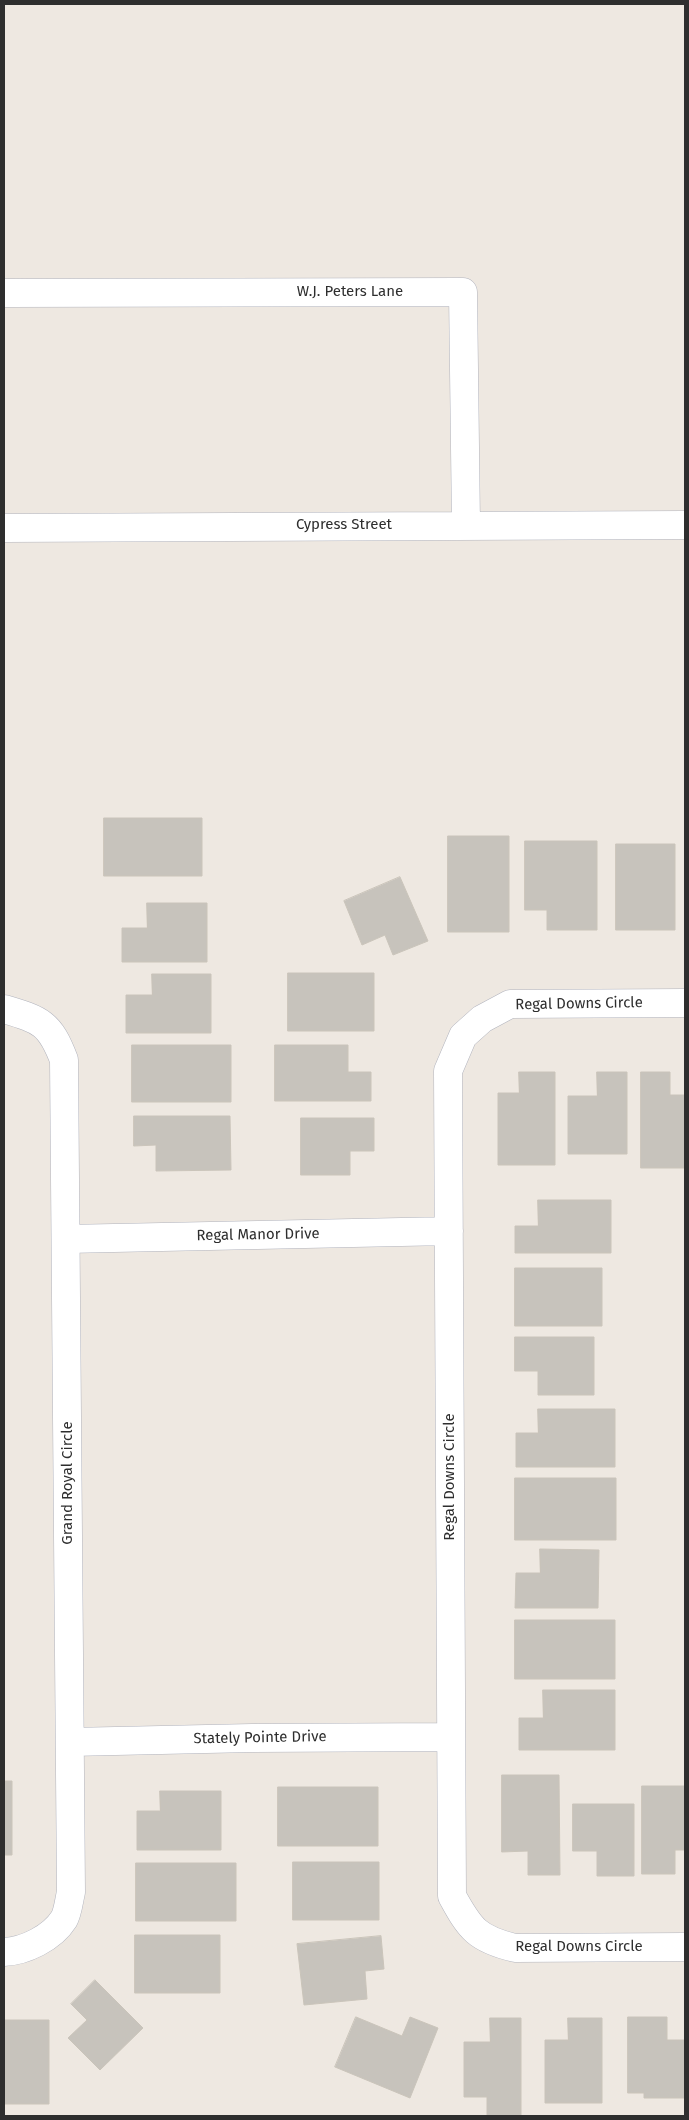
<!DOCTYPE html>
<html>
<head>
<meta charset="utf-8">
<style>
	body { margin:0 }
	#map { position:relative; width:689px; height:2120px; overflow:hidden; background:#eee8e1; font-family:"Fira Sans",sans-serif }
	canvas { display:block }
	.frame { position:absolute; inset:0; border:5px solid #2e2e2e; pointer-events:none }
</style>
</head>
<body>
<div id="map">
<canvas width="689" height="2120"></canvas>
<div class="frame"></div>
</div>
<script>
const g = document.querySelector('canvas').getContext('2d');
g.lineJoin = 'round';
function fillPath(path, color) { g.fillStyle = color; g.fill(path, 'evenodd'); }
function stroke(path, color, width, dash) { g.strokeStyle = color; g.lineWidth = width; g.lineCap = dash ? 'butt' : 'round'; g.setLineDash(dash || []); g.stroke(path); }
function drawText(font, color, halo, rows, align = 'center') {
  g.font = font + ' "Fira Sans",sans-serif'; g.lineWidth = 4; g.setLineDash([]); g.textBaseline = 'middle'; g.strokeStyle = halo; g.fillStyle = color; for (const [text, x, y, turn = 0] of rows) {
    g.save(); g.translate(x, y); g.rotate((+turn || 0) * Math.PI / 180); g.textAlign = isNaN(turn) ? turn : align; if (halo) g.strokeText(text, 0, 0); g.fillText(text, 0, 0); g.restore();
  }
}
const building = new Path2D(`
	M104 818H202V876H104Z
	M448 836H509V932H448Z
	M525 841H597V930H547V910H525Z
	M616 844H675V930H616Z
	M400 877 428 941 393 955 385 935 362 945 344 901Z
	M147 903H207V962H122V928H147Z
	M288 973H374V1031H288Z
	M152 974H211V1033H126V995H152Z
	M132 1045H231V1102H132Z
	M275 1045H348V1072H371V1101H275Z
	M519 1072H555V1165H498V1093H519Z
	M597 1072H627V1154H568V1096H597Z
	M641 1072H670V1095H685V1168H641Z
	M134 1116H230L231 1170 156 1171V1145L134 1146Z
	M301 1118H374V1151H350V1175H301Z
	M538 1200H611V1253H515V1226H538Z
	M515 1268H602V1326H515Z
	M515 1337H594V1395H538V1371H515Z
	M538 1409H615V1467H516V1433H538Z
	M515 1478H616V1540H515Z
	M540 1549 599 1550 598 1608H515L516 1573H540Z
	M515 1620H615V1679H515Z
	M543 1690H615V1750H519V1718H543Z
	M502 1775H559L560 1875H528V1851L502 1852Z
	M4 1781H12V1855H4Z
	M642 1786H685V1850H675V1874H642Z
	M278 1787H378V1846H278Z
	M160 1791H221V1850H137V1811H160Z
	M573 1804H634V1876H597V1851H573Z
	M293 1862H379V1920H293Z
	M136 1863H236V1921H136Z
	M135 1935H220V1993H135Z
	M381 1936 384 1969 365 1971 367 1999 304 2005 297 1944Z
	M95 1980 143 2028 100 2070 68 2038 87 2020 71 2004Z
	M356 2017 402 2036 410 2017 438 2028 410 2098 335 2067Z
	M628 2017H667V2040H685V2098H644V2093H628Z
	M490 2018H521V2116H487V2097H464V2042H490Z
	M568 2018H602V2103H545V2040H568Z
	M4 2020H49V2104H4Z`);
const street = new Path2D(`
	M4 293 463 292 466 525
	M4 528 685 525
	M685 1003 510 1004 482 1019 463 1036 448 1071 452 1896C470 1929 477 1939 515 1948L685 1947
	M4 1009C41 1020 50 1023 64 1060L71 1892C69 1900 68 1912 64 1919 52 1938 25 1951 4 1952
	M66 1239 449 1231
	M70 1742 252 1738 451 1737`);
const streetNames = [
	["W.J. Peters Lane",350,292],
	["Cypress Street",344,525],
	["Regal Downs Circle",579,1004,-1],
	["Regal Manor Drive",258,1235,-1],
	["Regal Downs Circle",450,1477,-90],
	["Grand Royal Circle",68,1483,-90],
	["Stately Pointe Drive",260,1738,-1],
	["Regal Downs Circle",579,1947]
];
fillPath(building, '#c7c3bc');
stroke(building, '#cac4ba', 1);
stroke(street, '#b1b3bd', 29);
stroke(street, '#fff', 28);
drawText('15px', '#2e2e2e', '#fff', streetNames);
</script>
</body>
</html>
